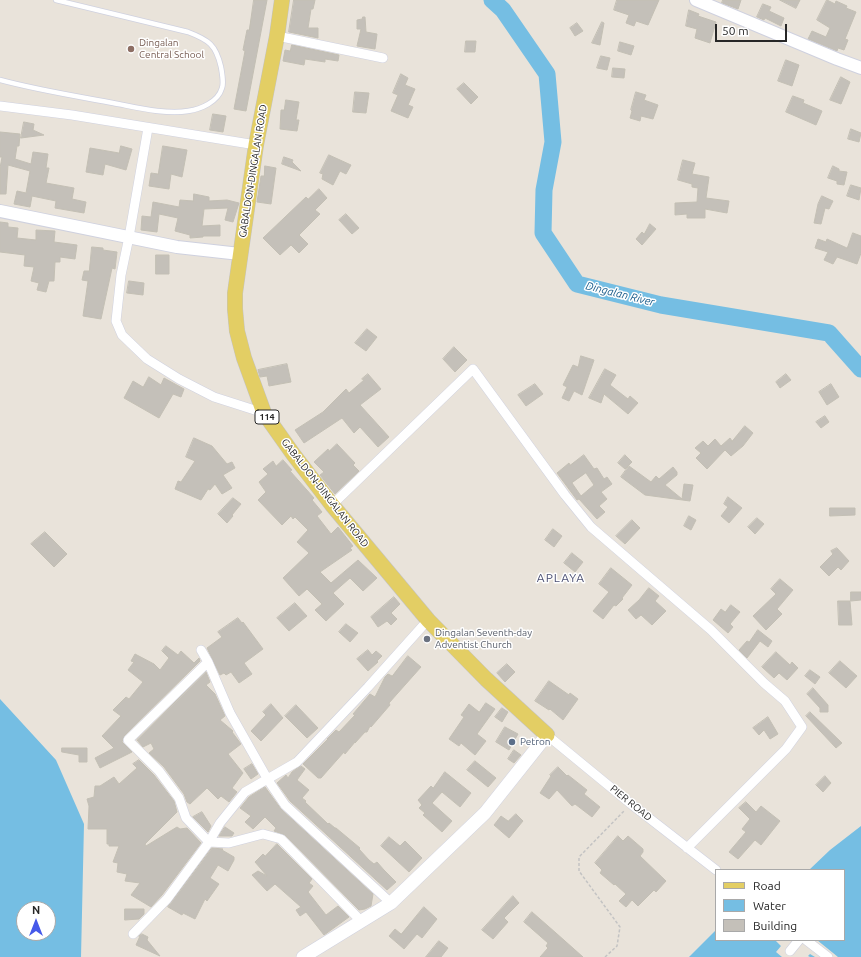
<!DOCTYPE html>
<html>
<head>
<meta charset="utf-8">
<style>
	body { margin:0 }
	#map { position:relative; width:861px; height:957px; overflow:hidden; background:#e9e3da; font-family:Ubuntu,sans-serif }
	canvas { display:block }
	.legend { position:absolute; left:715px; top:869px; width:130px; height:72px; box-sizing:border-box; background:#fff; border:1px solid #a9a9a9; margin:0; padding:5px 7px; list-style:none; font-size:12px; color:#272727 }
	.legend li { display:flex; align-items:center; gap:8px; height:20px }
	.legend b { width:20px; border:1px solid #a9a9a9 }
	.north { position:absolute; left:16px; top:901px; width:40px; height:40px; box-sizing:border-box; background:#fff; border:1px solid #a9a9a9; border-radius:50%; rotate:0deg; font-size:11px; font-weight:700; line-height:16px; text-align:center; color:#272727 }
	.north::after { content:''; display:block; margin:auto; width:14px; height:18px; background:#4659e9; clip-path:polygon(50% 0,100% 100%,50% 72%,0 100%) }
	.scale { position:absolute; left:715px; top:24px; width:72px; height:18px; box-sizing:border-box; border:2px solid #272727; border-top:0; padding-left:5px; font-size:12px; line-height:14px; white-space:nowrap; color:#272727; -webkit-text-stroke:3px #fff; paint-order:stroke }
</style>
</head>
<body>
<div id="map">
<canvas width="861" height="957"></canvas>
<ul class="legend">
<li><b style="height:5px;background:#e3ce64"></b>Road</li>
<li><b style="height:11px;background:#75bee3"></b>Water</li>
<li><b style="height:11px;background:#c4c0b9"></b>Building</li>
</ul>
<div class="north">N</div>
<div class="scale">50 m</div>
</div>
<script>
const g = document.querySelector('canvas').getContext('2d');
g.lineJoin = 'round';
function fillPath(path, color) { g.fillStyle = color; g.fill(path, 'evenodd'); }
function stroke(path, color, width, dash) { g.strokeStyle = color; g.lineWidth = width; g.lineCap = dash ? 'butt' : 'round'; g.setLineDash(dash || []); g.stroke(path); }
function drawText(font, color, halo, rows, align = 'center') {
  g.font = font + ' Ubuntu,sans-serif'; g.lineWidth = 3; g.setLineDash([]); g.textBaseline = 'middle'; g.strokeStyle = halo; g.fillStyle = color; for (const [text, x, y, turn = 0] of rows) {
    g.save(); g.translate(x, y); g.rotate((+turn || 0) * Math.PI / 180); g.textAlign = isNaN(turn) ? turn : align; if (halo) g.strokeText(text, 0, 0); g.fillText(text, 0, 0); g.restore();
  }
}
const water = new Path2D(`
	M0 699 56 760 84 824 81 957H0ZM24 909H48V933H24Z
	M861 826V957H689L716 930V940H844V870H809L830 850Z`);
const pier = new Path2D(`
	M775 940H817L838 957H815L810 954 808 956 810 957H782L776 952 781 946Z`);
const river = new Path2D(`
	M492 0 503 10 547 74 553 142 544 190 543 233 577 284 661 305 829 333 861 369`);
const building = new Path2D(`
	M254 0H267L246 111 234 109 245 51 243 50 247 30H249Z
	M294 0H315L313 9H311L308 28H318V38L289 32Z
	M617 0H659L648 25 636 21 634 26 626 23 629 15 614 10Z
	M723 0H741L738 9 722 3Z
	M780 0H800L796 8Z
	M827 0 835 4 836 1 847 6 846 8 856 12 845 39 848 40 844 50 838 48 837 51 808 39 812 31 826 37 830 28 817 20Z
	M763 4 771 7 769 11 784 18 781 26 765 18 764 20 757 17Z
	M689 10 699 14 698 16 716 22 710 43 695 38 697 29 686 26Z
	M363 17H365L366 32 377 34 375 49 357 46 361 29H357V20L362 19Z
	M602 22 604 23 600 45 592 43Z
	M577 23 583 31 575 36 570 28Z
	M466 41H476L475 52H465Z
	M620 42 634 46 631 55 618 51Z
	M292 45 339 55 338 61 325 59V62L305 59 304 65 283 61 285 50 290 51Z
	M601 56 610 58 607 70 597 68Z
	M786 60 799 65 792 86 778 81Z
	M613 68 625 69 624 78 612 77Z
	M401 74 408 78 405 85 415 89 408 105 413 107 408 118 391 111 398 95 393 93Z
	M841 77 850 82 841 104 830 100Z
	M464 83 478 97 471 104 457 89Z
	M355 92 369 93 366 113 353 112Z
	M636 92 646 95 644 100 658 105 653 119 641 116 640 121 630 118 632 111 631 110Z
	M793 96 804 100 803 103 822 111 816 125 786 112Z
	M286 100 299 102 296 120H299L297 131 280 129 281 110H284Z
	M213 114 226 116 223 132 210 130Z
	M24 122 34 124 33 130 44 135 21 138Z
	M851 129 861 133 859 142 848 139Z
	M0 132 20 134 19 146H17L15 159 31 164 33 152 48 154 46 168H49L46 183 74 188 72 199 86 202 84 213 55 208 56 201 32 196 30 207 14 204 17 191 26 193 30 171 8 165 6 194H0V168L2 157H0Z
	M121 146 132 149 126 170 105 164 103 175 86 172 90 148 119 153Z
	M163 146 187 150 182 177 171 174 169 189 149 186 151 173 158 174Z
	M329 155 351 165 346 174 340 171 333 185 322 179 323 174 320 173Z
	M284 157 293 160 292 162 301 171 282 164Z
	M683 160 695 163 692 174 709 177 706 198 729 201 727 213 705 209V218H687V214L675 215V203L697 202 698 188 692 187V184L678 180Z
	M265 166 276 168 271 204 257 202 261 176H264Z
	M833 166 839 169V171L847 172 844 185 837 184V181L828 178Z
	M851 185 861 188 859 200 847 196Z
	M319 189 327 198 315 210 320 214 299 235 308 244 299 253 291 245 280 255 263 238 306 197 308 199Z
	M194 194 209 197V201L227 200 239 203 233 222 225 220 228 208 204 209 202 226 220 225V236H203V237L190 238V235L175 231 178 218 159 214 157 232 141 230 142 216 151 217 153 202 179 207 180 200 193 201Z
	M822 196 833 201 829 209 825 208 821 224 814 223 818 204Z
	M346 214 359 228 352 234 339 220Z
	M0 222 8 223V227L18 228 17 238 36 240V230L55 231 54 242 77 245 75 259 60 257V262H55L54 281H49L46 292 37 290 39 283 31 281 34 267 24 266 25 255 0 252Z
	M650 224 656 229 642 245 636 239 642 232 644 234Z
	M853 233 861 236V253L857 264 837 257 833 264 824 260 828 252 815 248 818 239 826 242 827 239 847 248Z
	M92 247 103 248V250L117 252 115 269 112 268 101 319 83 316 88 281 82 280 84 271H89Z
	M156 255H169V274H156Z
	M129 281 144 283 143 295 127 293Z
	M367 329 377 337 366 351 355 343Z
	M454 347 467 360 455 372 443 359Z
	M581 356 594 360 582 395 574 391 569 401 562 398 567 387 563 385 573 365 578 367Z
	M287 364 291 382 269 386 267 376 260 377 258 370Z
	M605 369 616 375 610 385 628 399 630 396 638 403 628 414 604 394 601 403 589 398Z
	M368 374 381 389 360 405 389 437 378 447 360 427 354 433 342 418 304 443 295 430 323 412 346 389 349 393 364 380 362 379Z
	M786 374 791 380 780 388 776 382Z
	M149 377 161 385 164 378 184 389 181 397 173 394 159 418 124 398 133 381 143 387Z
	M535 384 543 394 526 406 518 395Z
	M831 384 839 397 827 405 819 392Z
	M825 416 829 422 821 428 816 422Z
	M745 426 753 433 743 446 731 456 725 450 707 469 696 458 701 453 695 448 703 441 708 446 715 439 721 446 730 438 732 441Z
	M194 438 212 446 227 464 232 462 235 468 223 475 232 488 222 494 215 484 210 490 208 489 201 500 175 489 178 481 181 482 195 461 186 457Z
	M337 444 355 463 353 465 359 471 335 494 320 475 324 472 314 462 328 449 329 451Z
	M584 455 594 469 597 468 604 479 607 477 612 484 601 492 607 499 599 506 605 512 597 519 579 499 577 500 557 473 569 463 570 465ZM586 473 594 485 581 496 572 483Z
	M625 455 632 462 625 469 618 463Z
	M283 460 292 470 290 471 314 498 312 500 322 512 317 516 331 534 338 527 353 546 350 548 352 550 320 572 331 583 358 560 377 578 363 591 350 578 333 593 344 604 326 621 315 610 322 604 307 589 299 596 283 578 309 553 297 542 308 530 295 517 293 519 291 516 282 525 258 500 266 492 259 482 268 474 263 469 273 461 276 466Z
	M629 466 651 482 656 476 659 479 673 467 677 472V475L665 485 682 499 684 484 693 485 690 501 645 495 621 477Z
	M728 497 742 508 729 523 721 516 728 507 724 504Z
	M233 498 241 504 232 515 233 516 227 523 218 514Z
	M830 508H855V515L830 516Z
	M689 516 696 520 691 530 684 526Z
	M757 518 764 524 755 534 748 527Z
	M632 520 640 528 625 544 616 536Z
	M553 529 562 536 554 547 545 540Z
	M45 532 67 554 54 567 31 544Z
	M837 548 849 561 841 570 838 567 829 576 820 567 833 554 831 551Z
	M572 553 583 562 575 572 564 563Z
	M611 568 632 585 622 598 623 599 616 606 614 605 603 619 593 611 609 592 599 584Z
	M780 579 793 590 777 609 782 614 766 630 753 616 776 594 771 589Z
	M649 588 659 596 655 601 666 611 652 625 641 615 636 619 628 610 639 600Z
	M851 592H861V600L851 601Z
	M394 597 400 604 391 613 397 619 391 625 387 621 378 627 371 617Z
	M838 601H850L852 625H839Z
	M295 603 307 616 289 631 277 618Z
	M731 605 740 612 730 624 733 627 728 633 713 620 721 609 725 612Z
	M238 618 242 623 243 622 263 649 244 663 252 674 239 683 231 672 226 675 224 673 220 675 207 648 222 637 218 632Z
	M346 624 358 633 350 642 339 632Z
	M758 630 772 641 768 647 760 641 747 658 739 650 747 641 749 642Z
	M166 646 178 655 181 651 194 663 199 658 200 661 124 736 122 742 132 752 100 768 95 758 114 748 102 736 121 716 113 710 126 697 129 699 143 682 128 670 134 662 131 661 135 654 154 664 160 670 169 658 162 651Z
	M368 650 372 655 376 651 382 656 377 661 378 662 368 671 357 659Z
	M776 652 790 665 792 662 798 668 787 680 779 673 774 678 762 667Z
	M408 656 421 667 389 703 390 705 371 727 370 726 367 732H365L355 743V742L345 754 344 752 321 778H318L303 764 328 739H327L336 730 339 732 355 715 353 714 370 694 375 697 385 677 388 674 392 676Z
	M840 661 857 676 846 688 829 673Z
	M507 664 515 672 505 682 497 673Z
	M810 670 820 677 815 684 805 676Z
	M206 672 210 682 206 685 215 694 225 716 220 720 233 731 232 732 241 744 228 754 243 773 232 788 237 792 229 802 221 796 218 799 207 788 190 804 187 802 184 794 164 767 149 753 154 749 151 743 143 747 137 740Z
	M549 681 569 695 570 693 578 699 563 720 550 709 549 710 535 701Z
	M813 688 828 705V712H820V708L807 694Z
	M486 703 495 709 477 734 486 741 475 755 461 743 459 746 449 739 464 717 461 715 469 704 479 712Z
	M271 704 283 718 261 741 251 731 266 715 263 712Z
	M296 705 318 728 307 738 285 716Z
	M502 708 508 712 502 722 495 717Z
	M810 712 842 743 836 748 806 716Z
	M768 717 778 734 770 739 764 730 759 735 753 728Z
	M505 727 518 734 509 750 496 742Z
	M62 748H87V762H79V755L62 752Z
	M514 750 521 755 514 763 508 759Z
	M139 760 154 775 174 801 177 812 145 844 146 846 177 827 180 829 187 828 201 843 162 895 151 907 131 895 140 883 125 881 127 874 117 872 118 863 113 862 119 846H109V844H107V829H88L89 806 87 799 94 797 95 786H100L114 777 119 784 137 768 133 764Z
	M475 761 496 778 488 787 467 770Z
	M252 764 258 774 251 779 244 769Z
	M301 766 305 769 297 780 309 790 302 798 306 801 305 802 328 824 329 823 335 828H336L360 848 359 849 369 860 374 864 377 862 384 870 396 882 387 890 290 801 277 783 286 775 288 778 292 772Z
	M558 767 567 776 568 775 587 790 584 794 600 807 592 817 575 804 572 806 557 790 549 799 540 793 551 776 550 775Z
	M445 772 471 793 460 807 442 792 432 803 452 821 442 832 423 815 425 813 419 808 422 805 418 800 431 786 433 788Z
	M825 776 831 783 823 792 816 785Z
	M265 787 281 809 373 894 371 906 365 909 359 910 285 835 274 831 276 828 265 817 253 829 245 822 251 816 240 808 249 797Z
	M746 802 756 812 761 806 780 821 761 845 755 840 738 859 729 852 746 832 742 829 750 819 739 808Z
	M202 812 211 826 208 832 193 817Z
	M516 814 523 821 509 838 494 825 501 816 508 821Z
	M225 827 234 833 232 836H219Z
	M618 836 623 841 628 836 643 849V852L640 856 666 881 656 892 654 890 638 906 632 900 626 907 619 901 626 894 615 884 614 885 600 873 602 870 595 863Z
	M389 837 400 846 405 841 422 858 409 872 381 846Z
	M277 844 312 879 309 883 313 886 308 892 326 915 338 906 349 917 324 935 306 912 300 916 296 910 301 907 275 884 267 891 252 875 258 871 267 876 255 862 263 854 265 856Z
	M212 848 223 849 222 850 234 857V860L228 871 218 865 210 878 219 884 207 901 205 899 195 919 183 913 182 915 168 907Z
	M513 896 519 903 504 918 508 922 493 939 482 930Z
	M424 907 437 919 422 938 417 934 404 949 389 936 395 929 401 934Z
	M125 909H144V914L139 919 125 920Z
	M532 912 556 933 583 957H540L548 948 546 946 548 943 524 922Z
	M142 934 148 937 147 940 160 956 136 945 140 936H139Z
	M439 941 448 948 441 957H426Z`);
const path = new Path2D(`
	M605 957 617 946 620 927 579 871V857L624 811`);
const service = new Path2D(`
	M0 80C37 90 75 96 113 103 135 107 166 115 188 111 201 109 218 102 222 88 224 83 222 73 221 67 216 45 209 40 188 32L56 0`);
const minor = new Path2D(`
	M277 36 383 58
	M0 106 72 115 256 145
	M148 128 129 237 121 275 116 321 122 335 147 359 179 379 214 397 264 413
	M332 505 473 369 565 495 591 527 711 630 764 683 785 701 802 727 786 749 687 848
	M201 650 208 662 230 713 268 780 285 805 391 903
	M208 662 128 740 159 771 179 798 186 818 209 842 220 823 245 792 297 762 368 687 428 620
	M547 735 631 804 716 870
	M133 934 167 899 209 842 229 843 263 834 281 839 361 921
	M806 940 828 957
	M790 951 799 940`);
const tertiary = new Path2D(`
	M696 0 837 59 861 68
	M0 211 177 247 240 254`);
const secondary = new Path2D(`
	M303 957 391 903 485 813 547 735`);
const primary = new Path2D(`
	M282 0 277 36 256 145 235 293V309L237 331 244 358 264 413 293 454 332 505 428 620 486 679 547 735`);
const markers = [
	[131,49,4,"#8d6e63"],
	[427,639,4,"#6b7280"],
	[512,742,4,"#5c6f8a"]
];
const shields = [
	[267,417,24]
];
const shieldNames = [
	["114",267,417]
];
const educationNames = [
	["Dingalan",139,43],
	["Central School",139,55]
];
const streetNames = [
	["GABALDON-DINGALAN ROAD",253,171,-81],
	["GABALDON-DINGALAN ROAD",325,493,52],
	["PIER ROAD",631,803,39]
];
const worshipNames = [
	["Dingalan Seventh-day",435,633],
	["Adventist Church",435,645]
];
const serviceNames = [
	["Petron",520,742]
];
const waterNames = [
	["Dingalan River",620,294,14]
];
const quarterNames = [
	["APLAYA",561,578]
];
fillPath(water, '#75bee3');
fillPath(pier, '#e9e3da');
stroke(river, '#75bee3', 17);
fillPath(building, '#c4c0b9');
stroke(building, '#c3bfb4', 1);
stroke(service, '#cfd1df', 6);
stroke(minor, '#cfd1df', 10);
stroke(tertiary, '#cfd1df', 14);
stroke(secondary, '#cfd1df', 14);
stroke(primary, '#c3c3c3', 16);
stroke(path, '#c3c3c3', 1.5, [3, 2]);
stroke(service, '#fff', 4.5);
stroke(minor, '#fff', 9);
stroke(tertiary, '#fff', 12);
stroke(secondary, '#fff', 13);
stroke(primary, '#e3ce64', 15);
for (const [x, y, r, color] of markers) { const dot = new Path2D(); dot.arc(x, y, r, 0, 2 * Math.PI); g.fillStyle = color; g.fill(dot); stroke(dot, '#fff', 1.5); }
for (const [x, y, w] of shields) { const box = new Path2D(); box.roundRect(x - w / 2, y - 7, w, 14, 3); g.fillStyle = '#fff'; g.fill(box); stroke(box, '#272727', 1); }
drawText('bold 9px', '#272727', null, shieldNames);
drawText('10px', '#785e54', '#fff', educationNames, 'left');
drawText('10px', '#272727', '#fff', streetNames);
drawText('10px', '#5b616d', '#fff', worshipNames, 'left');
drawText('10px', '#4e5e75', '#fff', serviceNames, 'left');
drawText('italic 11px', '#185b8a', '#fff', waterNames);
g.letterSpacing = '1px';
drawText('12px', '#4c5073', '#fff', quarterNames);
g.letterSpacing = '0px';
</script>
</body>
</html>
